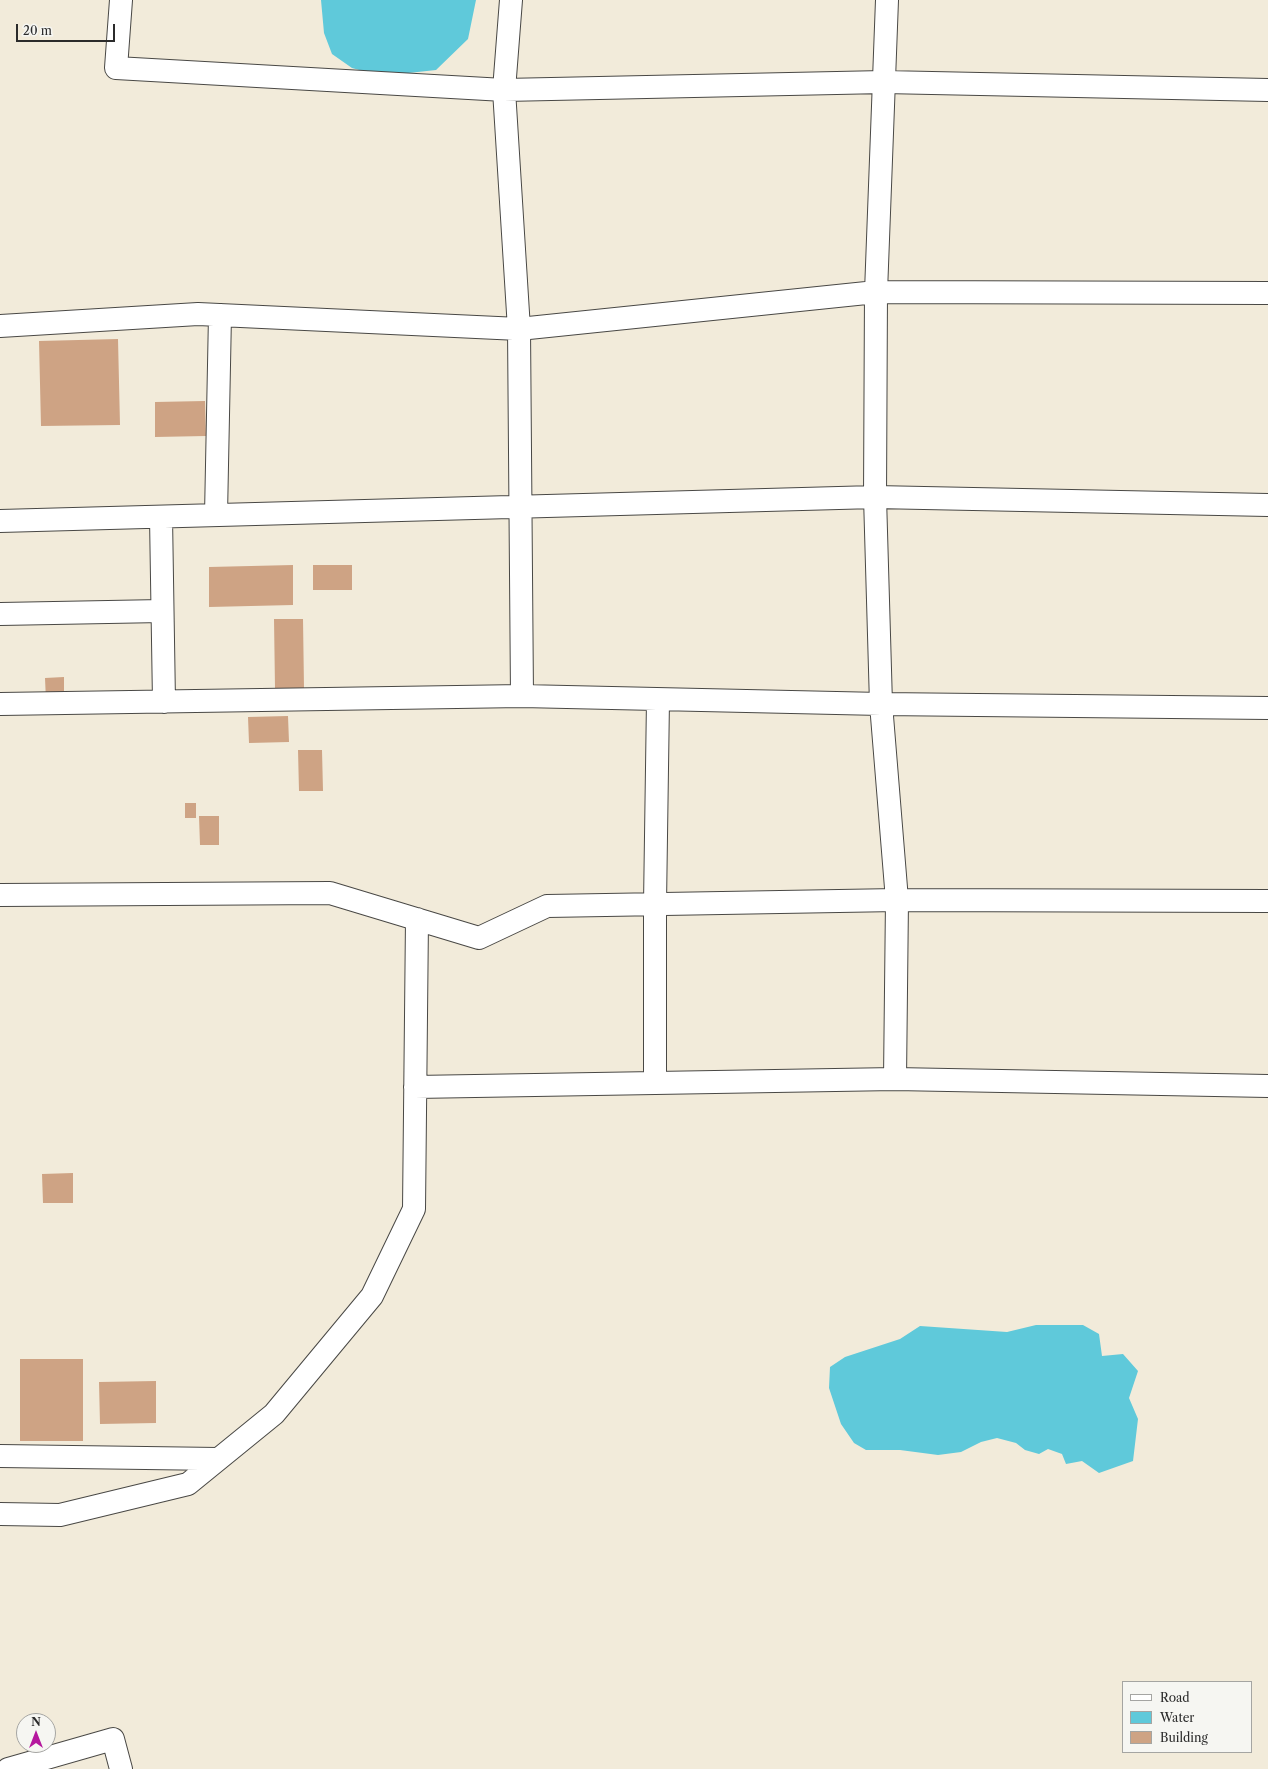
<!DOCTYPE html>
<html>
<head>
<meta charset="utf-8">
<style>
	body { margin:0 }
	#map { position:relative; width:1268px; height:1769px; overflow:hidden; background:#f2ebda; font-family:"Libre Caslon Text",serif }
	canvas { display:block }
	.legend { position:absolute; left:1122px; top:1681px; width:130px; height:72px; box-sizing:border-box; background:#f6f6f2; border:1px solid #a5a5a2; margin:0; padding:5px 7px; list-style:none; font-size:12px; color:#2b2b2b }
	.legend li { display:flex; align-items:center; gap:8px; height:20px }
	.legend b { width:20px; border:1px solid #a5a5a2 }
	.north { position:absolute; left:16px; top:1713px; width:40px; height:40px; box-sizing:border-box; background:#f6f6f2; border:1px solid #a5a5a2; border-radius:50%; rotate:0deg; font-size:11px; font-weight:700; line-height:16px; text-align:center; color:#2b2b2b }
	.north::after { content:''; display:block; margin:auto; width:14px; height:18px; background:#b5179e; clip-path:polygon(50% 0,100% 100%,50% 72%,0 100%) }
	.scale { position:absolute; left:16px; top:24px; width:99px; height:18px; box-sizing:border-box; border:2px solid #2b2b2b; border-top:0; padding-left:5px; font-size:12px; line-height:14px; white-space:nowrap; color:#2b2b2b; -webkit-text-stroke:3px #f6f6f2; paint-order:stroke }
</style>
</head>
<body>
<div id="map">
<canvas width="1268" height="1769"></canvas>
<ul class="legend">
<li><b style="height:5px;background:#fff"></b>Road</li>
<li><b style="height:11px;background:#5fc9da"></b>Water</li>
<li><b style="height:11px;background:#cea384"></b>Building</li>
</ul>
<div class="north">N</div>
<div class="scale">20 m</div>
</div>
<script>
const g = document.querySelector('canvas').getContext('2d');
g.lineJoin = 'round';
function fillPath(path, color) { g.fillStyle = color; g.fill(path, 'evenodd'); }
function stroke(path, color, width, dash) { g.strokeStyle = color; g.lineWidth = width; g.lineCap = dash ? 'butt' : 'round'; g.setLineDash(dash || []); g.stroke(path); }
const water = new Path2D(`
	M321 0H476L468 39 436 70 381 76 352 68 332 54 324 33Z
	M1036 1325H1083L1099 1334 1102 1356 1123 1354 1138 1371 1129 1398 1138 1419 1133 1461 1099 1473 1082 1461 1066 1464 1062 1454 1048 1449 1039 1454 1025 1450 1016 1443 997 1438 981 1442 961 1452 938 1455 900 1450H866L854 1443 841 1424 829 1388 830 1367 845 1357 900 1339 920 1326 1007 1332Z`);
const building = new Path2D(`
	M118 339 120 425 41 426 39 341Z
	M205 401 206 436 155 437V402Z
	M293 565V605L209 607V567Z
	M313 565H352V590H313Z
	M274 619H303L304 688H275Z
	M64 677V700L46 701 45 678Z
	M288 716 289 742 249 743 248 717Z
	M298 750H322L323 791H299Z
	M185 803H196V818H185Z
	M199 816H219V845H200Z
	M73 1173V1203H43L42 1174Z
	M20 1359H83V1441H20Z
	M156 1381V1423L100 1424 99 1382Z`);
const minor = new Path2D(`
	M121 0 116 68 504 90 884 82 1268 90
	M511 0 504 90 519 329 522 696 881 704 1268 708
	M887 0 876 292 875 497 881 704 897 900 895 1079 1268 1086
	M0 326 198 314 519 329 876 292 1268 293
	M216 515 220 315
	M161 517 164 702
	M0 521 875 497 1268 505
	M0 614 162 611
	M0 704 522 696
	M0 895 330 893 479 938 547 906 897 900 1268 901
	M655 1083V904L658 700
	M415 1087 895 1079
	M0 1456 218 1459
	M0 1514 60 1515 188 1484 274 1414 372 1296 414 1209 417 919
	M8 1769 113 1739 121 1769`);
fillPath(water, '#5fc9da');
fillPath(building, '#cea384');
stroke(minor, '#494845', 24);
stroke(minor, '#fff', 22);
</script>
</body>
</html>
